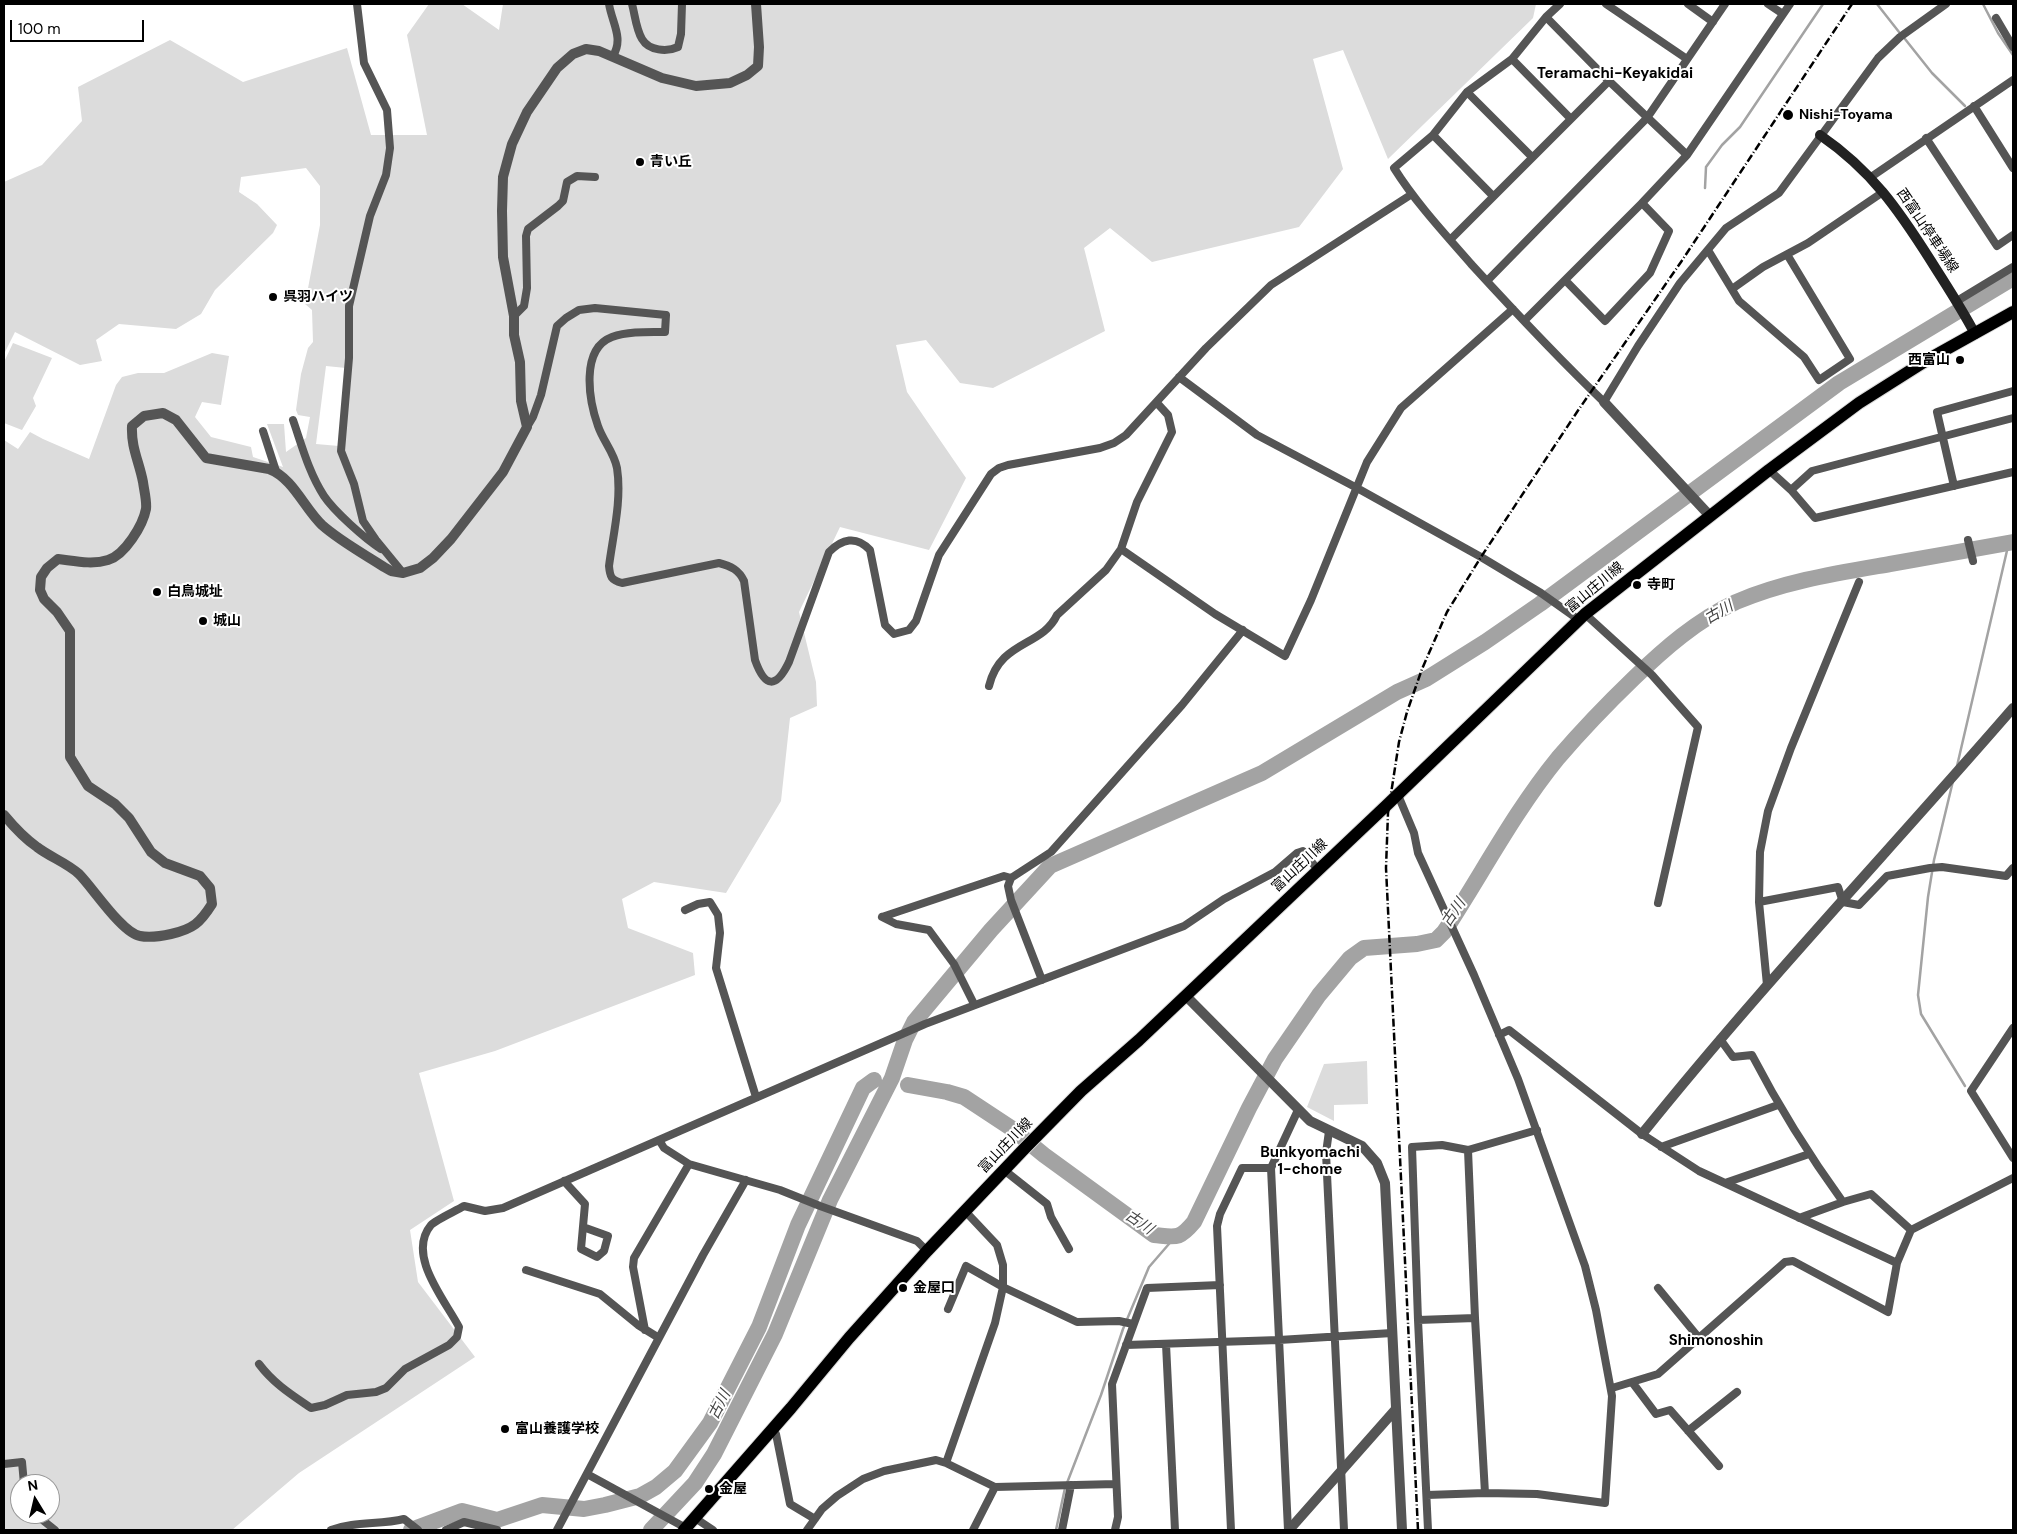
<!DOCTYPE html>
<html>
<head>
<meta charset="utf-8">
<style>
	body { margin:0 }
	#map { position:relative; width:2017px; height:1534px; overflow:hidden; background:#fff; font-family:"DM Sans",sans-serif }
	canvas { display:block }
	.frame { position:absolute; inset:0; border:5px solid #000; pointer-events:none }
	.north { position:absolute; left:10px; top:1474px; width:50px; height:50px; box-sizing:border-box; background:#fff; border:1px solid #999; border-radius:50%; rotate:351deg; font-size:14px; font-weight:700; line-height:20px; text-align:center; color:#000 }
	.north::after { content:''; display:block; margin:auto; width:18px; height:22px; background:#000; clip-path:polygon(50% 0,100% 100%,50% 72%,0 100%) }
	.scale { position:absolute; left:10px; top:20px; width:134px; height:22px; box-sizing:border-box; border:2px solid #000; border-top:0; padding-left:6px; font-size:15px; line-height:18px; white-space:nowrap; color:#000; -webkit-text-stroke:4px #fff; paint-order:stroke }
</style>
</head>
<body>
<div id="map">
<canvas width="2017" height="1534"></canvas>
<div class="frame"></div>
<div class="north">N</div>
<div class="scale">100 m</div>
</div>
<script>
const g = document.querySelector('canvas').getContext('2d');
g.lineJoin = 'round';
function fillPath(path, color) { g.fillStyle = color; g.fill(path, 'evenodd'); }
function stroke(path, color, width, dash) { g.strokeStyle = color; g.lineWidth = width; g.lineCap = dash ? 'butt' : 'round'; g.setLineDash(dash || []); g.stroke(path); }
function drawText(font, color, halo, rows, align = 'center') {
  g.font = font + ' "DM Sans","Noto Sans JP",sans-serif'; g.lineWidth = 4; g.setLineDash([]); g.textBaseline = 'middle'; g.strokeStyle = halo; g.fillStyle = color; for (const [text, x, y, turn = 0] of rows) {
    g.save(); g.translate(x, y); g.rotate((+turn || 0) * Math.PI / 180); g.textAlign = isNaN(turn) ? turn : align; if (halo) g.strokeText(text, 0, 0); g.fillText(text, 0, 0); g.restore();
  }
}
const green = new Path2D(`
	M429 4H462L499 30 503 4H1536L1533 18 1388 159 1343 50 1313 59 1343 169 1299 227 1152 262 1110 228 1084 248 1105 331 993 388 960 383 926 340 896 345 907 392 966 478 929 550 840 527 799 612 816 682 817 706 790 718 781 801 726 893 654 882 622 899 628 928 693 953 695 975 495 1051 419 1073 454 1201 410 1230 418 1282 475 1357 299 1473 232 1530H4V440L18 449 30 432 43 439 89 459 116 385 122 377 138 373H164L212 353 229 356 221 405 202 402 195 417 211 437 251 447 253 457 283 467 267 424H284L286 452 306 438 310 417 298 415 296 410 301 374 308 348 313 342 312 310 305 304 320 225V186L306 168 241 177 239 192 257 204 277 225 273 233 215 290 201 314 176 329 119 324 96 340 102 361 80 365 15 332 4 354V182L42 165 82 121 78 87 170 40 243 82 347 48 371 135H427L407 35ZM326 366 346 368 339 446 316 444ZM20 1484H50V1514H20Z
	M13 343 52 358 33 398 36 406 22 430 4 423V362Z
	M1367 1061 1368 1104 1334 1105V1121L1307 1107 1324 1064Z`);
const stream = new Path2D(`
	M1877 4 1899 32
	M1983 4 1998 33 2013 55
	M1905 39 1932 73 1965 106
	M1705 188 1706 167 1722 145 1740 127 1823 4
	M1957 766 2009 542
	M1953 781 1934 860 1928 897 1918 995 1921 1014 1965 1086
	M1067 1483 1101 1395 1123 1329 1149 1267 1175 1237
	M1056 1530 1065 1488`);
const river = new Path2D(`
	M908 1085 947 1092 964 1097 1011 1128 1044 1155 1154 1235C1176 1237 1179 1240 1194 1222L1249 1108 1275 1059 1319 995 1350 958 1364 948 1417 944 1436 940 1444 932C1482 874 1514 812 1558 758 1582 730 1607 704 1634 678 1664 649 1697 620 1736 602 1785 581 1838 573 1890 564 1931 557 1972 549 2013 542
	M411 1530 462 1511 497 1520 542 1505 584 1509 605 1505 640 1496 656 1487 675 1471 710 1423 759 1327 798 1225 863 1088 874 1080
	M651 1530 695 1483 714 1454 775 1334 830 1200 892 1078 905 1040 914 1022 991 930 1050 866 1262 773 1397 692 1426 679 1485 642 1540 604 1839 383 2013 278`);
const minor = new Path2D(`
	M357 4 364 63 387 110 390 148 386 175 370 216 349 306V358L341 451 354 484 363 521 376 540 403 573
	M609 4C612 23 624 38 613 56
	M632 4C635 15 636 29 642 39 649 51 667 52 678 47L681 34 682 4
	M1560 4 1546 17 1512 59 1467 92 1433 135 1394 168C1416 203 1445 234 1472 265 1515 312 1558 358 1604 402L1638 346 1680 283 1726 228 1779 193 1878 58 1900 37 1946 4
	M1606 4 1687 59
	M1688 4 1713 22
	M1768 4 1783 14
	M1546 17 1609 81 1687 155
	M1996 18 2013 47
	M1512 59 1571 119
	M1467 92 1532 157
	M1974 106 2013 168
	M1433 135 1493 196
	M1926 138 1997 246 2013 235
	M1871 177 2013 80
	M1450 240 1609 81
	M1708 250 1739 301 1804 357 1819 380 1850 359 1788 256
	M1565 280 1605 321 1650 273 1669 231 1642 203
	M1487 281 1647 118 1725 4
	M1732 289 1763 267 1808 243 1883 192
	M1957 301 2013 267
	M514 316 524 306 527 288 526 236 528 229 558 206 563 201 567 182 577 176 595 177
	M1524 321 1642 203 1687 155 1790 4
	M1179 377 1257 435 1357 488 1481 557 1541 593 1579 620
	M293 420C302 446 309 473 324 496 334 511 365 539 381 549
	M527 427 533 417 541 395 557 326 566 318 579 310 595 308 666 315 665 332C649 332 628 331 612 337 580 349 589 401 598 426 603 441 614 452 617 468 622 500 613 535 609 566 610 577 611 580 622 583L719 563C731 566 739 570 744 581L755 660C765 688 776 689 789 662L829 552C842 539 856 535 870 550L885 625 894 634 909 630 916 621 939 555 991 474 999 468 1008 465 1100 448 1114 443 1126 435 1206 348 1271 285 1412 194
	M263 431 276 471
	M1769 470 1791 490 1815 518 2013 472
	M1954 486 1937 412 2013 391
	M1791 490 1812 471 2013 418
	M1968 540 1973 561
	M1121 549 1215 614 1285 656 1311 600 1367 462 1401 408 1513 309
	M1585 614 1652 675 1698 727 1658 903
	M989 686C1000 640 1042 647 1057 615L1106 570 1121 549 1137 502 1172 432 1168 415 1157 403
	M1398 795 1414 833 1418 853 1474 975 1518 1079 1585 1266 1596 1310 1612 1396 1605 1503 1537 1494 1485 1493 1427 1495
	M1011 878 1008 886 1011 900 1042 980
	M1759 902 1838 887 1843 902 1859 905 1887 876 1930 868 1942 867 2006 876 2013 868
	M685 910 698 904 710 902 718 915 720 933 716 968 756 1097
	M882 917 1004 876 1011 878 1051 852 1182 705 1243 630
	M882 917 896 924 929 930 954 964 974 1004
	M1767 985 1759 902 1760 852 1768 811 1791 748 1859 582
	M2013 1028 1971 1091 2013 1158
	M1499 1035 1509 1030 1642 1134 1699 1171 1897 1263
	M1329 1131 1326 1153 1344 1530
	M659 1140 664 1148 689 1164 780 1190 820 1206 917 1241 927 1251
	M1661 1147 1778 1105
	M1468 1150 1475 1318 1485 1493
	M1004 1170 1047 1204 1051 1217 1069 1249
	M564 1181 585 1204 581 1249 597 1257 604 1251 608 1236 583 1227
	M1725 1183 1809 1154
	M1799 1218 1843 1202
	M1911 1230 2013 1178
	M526 1270 600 1294 638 1325 659 1338
	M1658 1288 1699 1338
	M948 1309 966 1266 1003 1287 1077 1322 1119 1321 1133 1324
	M1475 1318 1418 1320 1412 1147 1442 1145 1468 1150 1537 1130
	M1418 1320 1428 1530
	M645 1330 633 1267 634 1258 689 1164
	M1166 1344 1175 1530
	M1126 1345 1279 1340 1392 1333
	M259 1364C274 1384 292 1395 311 1408L325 1405 347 1395 376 1392 386 1388 405 1369 449 1345 457 1337 459 1327C445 1300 406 1255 431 1225 437 1219 456 1211 464 1206L485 1211 503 1208 925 1024 1184 926 1224 899 1275 872 1297 853 1303 851 1318 870
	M1632 1382 1656 1414 1670 1410 1719 1466
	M1612 1388 1658 1374 1785 1262 1793 1261 1888 1312 1897 1263 1911 1230 1871 1194 1843 1202C1809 1155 1779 1107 1752 1055L1733 1057 1720 1039
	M772 1430 776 1434 790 1504 815 1519
	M1688 1431 1737 1392
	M946 1463 995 1323 1003 1287V1265L997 1245 965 1211
	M4 1464 22 1462 24 1484
	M587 1474 686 1528
	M35 1514 55 1530
	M695 1518 713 1530
	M331 1530C355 1521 380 1525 404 1519L418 1530
	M446 1530 464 1522 497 1530
	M557 1530 703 1255 746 1180
	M807 1530 822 1509 837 1496 863 1479 884 1471 936 1460 946 1463 995 1487 1116 1484
	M973 1530 995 1487
	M1062 1530 1071 1485
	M1115 1530 1118 1517 1112 1384 1147 1288 1220 1285
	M1231 1530 1217 1226 1220 1214 1242 1168H1271
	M1288 1530 1271 1168 1298 1110`);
const tertiary = new Path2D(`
	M1604 402 1710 516
	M4 815C14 827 24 838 37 847 50 857 67 863 79 874 93 888 122 933 140 936 150 938 162 936 171 934 193 929 200 923 212 904L210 888 200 876 165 863 151 852 129 818 115 804 88 786 70 757V631L57 612 44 599 40 590 41 577 47 568 58 559C75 561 92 565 108 560 125 555 143 525 146 509 147 501 144 490 143 482 139 461 131 448 132 426L144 416 163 413 176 420 206 458 269 469C293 478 304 508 322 525 340 541 364 554 384 567L391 571 403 573 420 568 433 558 451 539 503 472 527 427 521 401 520 362 514 335V316L503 257 502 211 503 177 512 144 527 112 557 68 573 54 586 49 599 51 662 78 696 86 730 83 747 75 758 66 759 47 756 4
	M1186 996 1310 1121 1362 1146 1377 1163 1385 1183 1402 1530
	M1642 1134C1760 987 1890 850 2013 708
	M1289 1530 1396 1409`);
const secondary = new Path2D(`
	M1820 135C1872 171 1898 209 1931 261 1946 285 1962 309 1975 334`);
const primary = new Path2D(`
	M684 1530 791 1408 849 1338 927 1251 1024 1149 1081 1091 1139 1040 1389 803 1585 614 1769 470 1859 403 1927 360 2013 312`);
const rail = new Path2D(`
	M1418 1530 1386 868 1388 813 1399 742 1407 712 1422 669 1447 612 1481 557 1577 412 1681 262 1852 4`);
const markers = [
	[1788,115,6,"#000"],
	[640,162,5,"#000"],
	[273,297,5,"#000"],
	[1960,360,5,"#000"],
	[1637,585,5,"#000"],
	[157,592,5,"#000"],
	[203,621,5,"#000"],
	[903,1288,5,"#000"],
	[505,1429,5,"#000"],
	[709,1489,5,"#000"]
];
const poiNames = [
	["Nishi-Toyama",1799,115],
	["青い丘",650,162],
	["呉羽ハイツ",283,297],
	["西富山",1950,360,"right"],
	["寺町",1647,585],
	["白鳥城址",167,592],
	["城山",213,621],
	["金屋口",913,1288],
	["富山養護学校",515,1429],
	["金屋",719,1489]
];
const streetNames = [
	["西富山停車場線",1927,231,56],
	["富山庄川線",1595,588,-40],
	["富山庄川線",1300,866,-43],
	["富山庄川線",1006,1146,-46]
];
const neighbourhoodNames = [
	["Teramachi-Keyakidai",1615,74],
	["Bunkyomachi",1310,1153],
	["1-chome",1310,1170],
	["Shimonoshin",1716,1341]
];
const waterNames = [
	["古川",1719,613,-30],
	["古川",1454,913,-56],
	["古川",1139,1223,34],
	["古川",720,1405,-63]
];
fillPath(green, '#dcdcdc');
stroke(stream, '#a3a3a3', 2.5);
stroke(river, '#a3a3a3', 16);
stroke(primary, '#dbdbdb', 14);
stroke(minor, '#555', 8);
stroke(tertiary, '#555', 10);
stroke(secondary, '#222', 10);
stroke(primary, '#000', 12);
stroke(rail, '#000', 2.5, [8, 2.5, 1, 2.5]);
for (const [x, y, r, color] of markers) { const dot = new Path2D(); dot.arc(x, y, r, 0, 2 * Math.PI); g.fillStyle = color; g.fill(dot); stroke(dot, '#fff', 2); }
drawText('bold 14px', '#000', '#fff', poiNames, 'left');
drawText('14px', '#000', '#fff', streetNames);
drawText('bold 15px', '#000', '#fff', neighbourhoodNames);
drawText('italic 15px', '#444', '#fff', waterNames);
</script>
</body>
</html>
